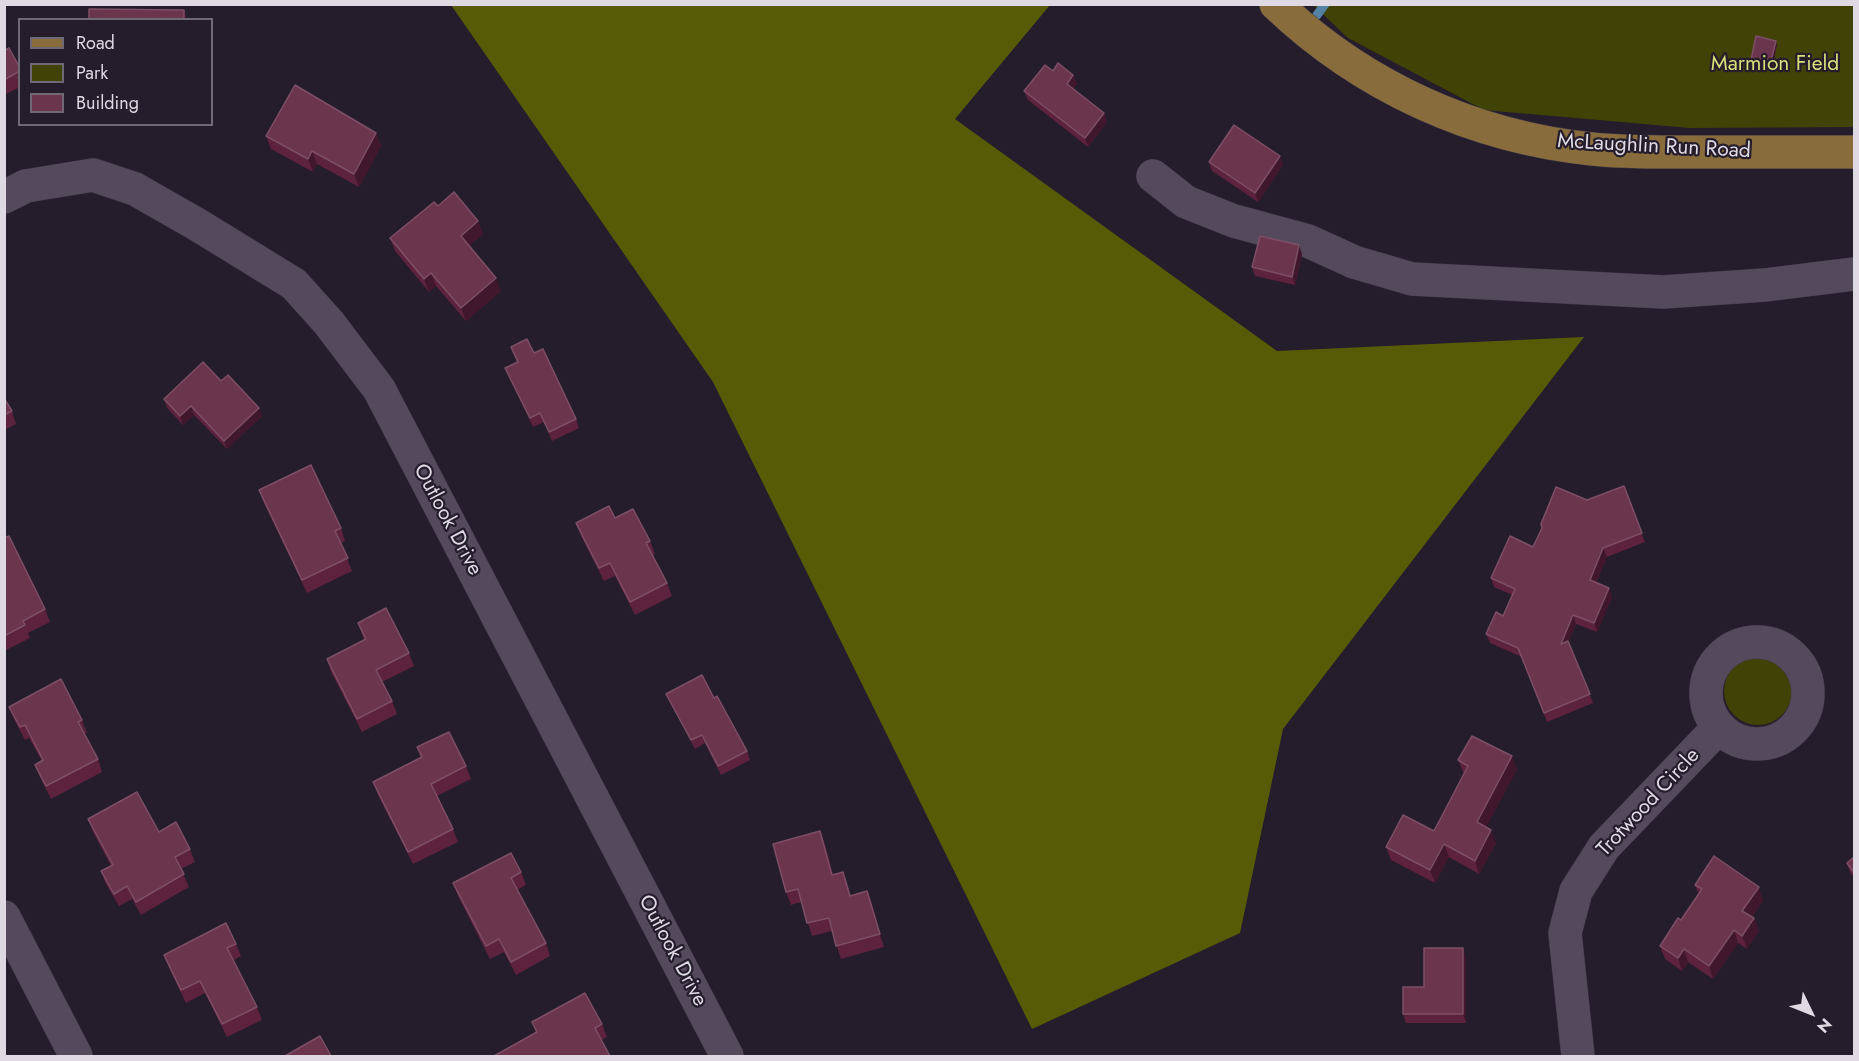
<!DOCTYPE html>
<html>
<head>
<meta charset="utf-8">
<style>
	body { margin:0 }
	#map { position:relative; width:1859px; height:1061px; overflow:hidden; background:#251c2c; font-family:Jost,sans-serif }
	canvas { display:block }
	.frame { position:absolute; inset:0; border:6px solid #ded9e3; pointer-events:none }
	.legend { position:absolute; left:18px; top:18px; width:195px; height:108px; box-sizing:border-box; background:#251c2c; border:2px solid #6f6875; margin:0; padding:8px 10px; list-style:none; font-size:18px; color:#ded9e3 }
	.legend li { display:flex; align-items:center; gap:12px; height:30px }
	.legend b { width:30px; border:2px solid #6f6875 }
	.north { position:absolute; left:1781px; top:983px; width:60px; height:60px; -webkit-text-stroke:4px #251c2c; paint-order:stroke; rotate:133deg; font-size:16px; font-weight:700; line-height:24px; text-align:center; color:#ded9e3 }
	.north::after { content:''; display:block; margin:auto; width:21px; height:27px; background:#ded9e3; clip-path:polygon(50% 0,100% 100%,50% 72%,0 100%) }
</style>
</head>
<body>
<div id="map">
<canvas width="1859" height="1061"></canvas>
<div class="frame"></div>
<ul class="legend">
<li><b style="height:8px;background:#886c3c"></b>Road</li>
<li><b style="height:16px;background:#404206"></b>Park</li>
<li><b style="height:16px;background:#6b354e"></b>Building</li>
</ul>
<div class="north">N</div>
</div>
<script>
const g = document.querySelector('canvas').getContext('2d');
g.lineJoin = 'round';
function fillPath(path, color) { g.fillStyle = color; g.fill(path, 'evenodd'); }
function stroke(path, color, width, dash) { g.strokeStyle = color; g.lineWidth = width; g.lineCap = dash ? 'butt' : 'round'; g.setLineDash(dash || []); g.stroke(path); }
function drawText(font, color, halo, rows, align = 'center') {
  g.font = font + ' Jost,sans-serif'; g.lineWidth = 4.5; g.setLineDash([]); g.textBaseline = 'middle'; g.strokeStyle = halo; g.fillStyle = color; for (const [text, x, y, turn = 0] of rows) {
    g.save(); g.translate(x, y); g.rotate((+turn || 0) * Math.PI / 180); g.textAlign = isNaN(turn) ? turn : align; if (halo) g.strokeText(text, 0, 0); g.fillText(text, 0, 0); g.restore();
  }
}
const green = new Path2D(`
	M1313 5H1854V127L1690 128 1484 110 1348 38Z
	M1724 691a34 34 0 1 1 68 0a34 34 0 1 1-68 0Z`);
const forest = new Path2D(`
	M451 5H1050L955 119 1277 351 1584 337 1283 729 1240 933 1032 1029 713 382Z`);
const stream = new Path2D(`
	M1317 15 1325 4`);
const minor = new Path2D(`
	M1153 176 1186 202 1234 221 1308 241 1354 262 1412 279 1663 292 1765 285 1854 274
	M4 197 26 186 93 175 135 189 198 225 294 284 329 323 379 389 727 1056
	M1706 693a51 51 0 1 1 102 0a51 51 0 1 1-102 0Z
	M4 917 76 1056
	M1578 1056 1565 933 1576 891 1604 847 1719 727`);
const major = new Path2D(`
	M1276 4C1362 86 1473 137 1592 149 1629 153 1667 152 1705 152 1755 152 1805 152 1854 152`);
const wall = new Path2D(`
	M1777 45 1772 69 1752 65 1751 60Z
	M4 51 20 68V87L4 95Z
	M1053 71 1073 75 1077 84 1073 89 1104 113 1107 122 1088 147 1028 100 1024 91Z
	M376 133 381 146 359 187 317 164 313 172 271 149 266 136Z
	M1209 162 1283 165 1258 202 1212 171Z
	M438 206 478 221 483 234 469 246 501 291 466 321 436 286 429 292 395 251 390 238Z
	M1299 245 1302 254 1295 285 1255 276 1252 267Z
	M511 347 534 353 576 419 579 428 552 441 544 422 533 427 509 377 505 368 517 362Z
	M221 381 262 416 227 449 194 415 183 425 167 408 164 399Z
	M4 398 12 411 16 424 4 430Z
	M1624 486 1645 542 1607 557 1596 583 1612 597 1597 632 1576 624 1568 642 1593 703 1547 722 1522 657 1490 643 1486 634 1503 616 1512 595 1494 587 1491 578 1533 547Z
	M259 490 341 528 345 541 341 543 352 571 307 593 264 503Z
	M615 518 650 541 655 554 653 555 667 583 672 596 635 615 615 576 604 581 581 536 576 523Z
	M4 538 45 609 50 622 28 633 30 638 4 651Z
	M358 623 409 653 414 666 382 682 392 701 397 714 362 732 331 672 327 659 364 640Z
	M666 694 714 698 747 751 750 760 721 775 705 743 695 749 670 702Z
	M9 707 82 720 87 733 84 734 98 759 102 772 51 799 40 777 35 765 42 761 29 738 25 740 14 719Z
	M417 747 466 766 471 779 437 796 453 829 458 842 413 864 378 795 373 782 421 758Z
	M1458 760 1517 769 1486 827 1496 843 1479 874 1449 857 1435 883 1391 860 1386 847 1434 831 1464 774Z
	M88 819 159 832 190 849 195 862 181 869 189 887 141 915 132 899 119 906 106 884 101 871 111 866 93 832Z
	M820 831 825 844 833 875 843 872 851 896 867 891 884 947 841 959 832 931 812 936 801 902 791 905 786 892Z
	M1854 857V878L1850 872 1847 863Z
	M521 872 526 885 517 890 546 943 550 956 516 975 504 952 490 959 458 896 453 883Z
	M1695 885 1763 900 1752 917 1754 918 1759 931 1747 949 1738 943 1713 979 1688 962 1682 971 1665 959 1660 946 1681 920 1699 895Z
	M236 944 241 956 234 960 257 1007 262 1020 227 1037 205 993 186 1003 169 968 164 955Z
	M1466 957V1023H1406L1403 1014 1424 987Z
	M532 1022 602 1024 607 1037 601 1040 536 1033Z`);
const shadedWall = new Path2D(`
	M184 10 188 20H184Z
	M1776 41 1777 45 1772 69 1770 65Z
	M1073 75 1077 84 1070 93 1067 84Z
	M1104 113 1107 122 1088 147 1085 138Z
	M376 133 381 146 359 187 354 174Z
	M312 151 317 164 313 172 308 159Z
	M1280 156 1283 165 1258 202 1255 193Z
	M478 221 483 234 465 249 461 236Z
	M1299 245 1302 254 1295 285 1292 277Z
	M431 273 436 286 429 292 424 279Z
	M496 278 501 291 466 321 461 308Z
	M191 406 194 415 183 425 180 416Z
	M259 408 262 416 227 449 224 441Z
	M1603 548 1607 557 1593 589 1590 580Z
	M1609 588 1612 597 1597 632 1594 623Z
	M1573 615 1576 624 1564 653 1561 644Z
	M1512 756 1517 769 1482 835 1477 822Z
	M1491 830 1496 843 1479 874 1475 861Z
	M820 831 825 844 836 888 832 875Z
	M1444 844 1449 857 1435 883 1430 870Z
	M1759 887 1763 900 1747 924 1742 911Z
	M867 891 872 904 884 947 880 934Z
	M1754 918 1759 931 1747 949 1742 936Z
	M1734 930 1738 943 1713 979 1709 966Z
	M1463 948 1466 957V1023L1463 1014Z
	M1684 949 1688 962 1682 971 1678 958Z`);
const building = new Path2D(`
	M89 9 184 10V20H89Z
	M1756 36 1776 41 1770 65 1751 60Z
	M9 48 20 68V71L4 80V51Z
	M1058 63 1073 75 1067 84 1104 113 1085 138 1024 91 1045 65 1053 71Z
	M295 85 376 133 354 174 312 151 308 159 266 136Z
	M1234 125 1280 156 1255 193 1209 162Z
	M454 192 478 221 461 236 496 278 461 308 431 273 424 279 390 238 434 202 438 206Z
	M1260 236 1299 245 1292 277 1252 267Z
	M527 339 534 353 543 349 576 419 549 432 540 413 530 418 505 368 518 362 511 347Z
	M203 362 221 381 228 375 259 408 224 441 191 406 180 416 164 399Z
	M4 398 12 411 4 415Z
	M311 465 341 528 335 531 348 558 302 580 259 490Z
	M1624 486 1642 533 1603 548 1590 580 1609 588 1594 623 1573 615 1561 644 1568 641 1590 694 1544 713 1518 648 1486 634 1496 612 1503 616 1515 589 1491 578 1510 536 1533 547 1542 528 1541 524 1556 487 1587 500Z
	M609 506 615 518 633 509 650 541 646 543 667 583 630 602 610 563 599 568 576 523Z
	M9 536 45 609 23 621 25 625 4 636V538Z
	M386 608 409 653 376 670 392 701 357 719 327 659 366 639 358 623Z
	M702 675 714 698 717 696 747 751 718 766 702 735 691 740 666 694Z
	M61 679 82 720 78 722 98 759 46 786 35 765 43 760 25 725 20 727 9 707Z
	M449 732 466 766 431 784 453 829 408 852 373 782 422 757 417 747Z
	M1472 736 1512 756 1477 822 1491 830 1475 861 1444 844 1430 870 1386 847 1403 815 1434 831 1468 766 1458 760Z
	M137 792 159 832 176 822 190 849 175 857 184 874 136 902 127 886 114 894 101 871 113 865 88 819Z
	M820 831 832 875 843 872 850 896 867 891 880 934 836 946 829 918 807 923 798 889 786 892 773 844Z
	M511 853 521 872 511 878 546 943 511 962 499 939 486 946 453 883Z
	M1714 856 1759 887 1742 911 1754 918 1742 936 1734 930 1709 966 1684 949 1678 958 1660 946 1678 918 1681 920 1702 889 1695 885Z
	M1854 857V873L1847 863Z
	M226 923 236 944 227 948 257 1007 222 1024 200 981 181 990 164 955Z
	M1424 948H1463V1014H1403V987H1424Z
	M585 993 602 1024 595 1028 610 1056H494L537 1032 532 1022Z
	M320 1036 331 1056H285Z`);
const parkNames = [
	["Marmion Field",1775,65]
];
const streetNames = [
	["McLaughlin Run Road",1654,147,3],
	["Outlook Drive",447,520,62],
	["Trotwood Circle",1649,803,-47],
	["Outlook Drive",672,951,62]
];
fillPath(green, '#404206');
fillPath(forest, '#585b06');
stroke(stream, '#5581a4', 9);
stroke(minor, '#403946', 34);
stroke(major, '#403946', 34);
stroke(minor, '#544a5c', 33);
stroke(major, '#886c3c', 33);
fillPath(wall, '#5d223d');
fillPath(shadedWall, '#41172e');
fillPath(building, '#6b354e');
stroke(building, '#7d4f66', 1.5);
drawText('21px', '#d9df78', '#251c2c', parkNames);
drawText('21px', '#ded9e3', '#251c2c', streetNames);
</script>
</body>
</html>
